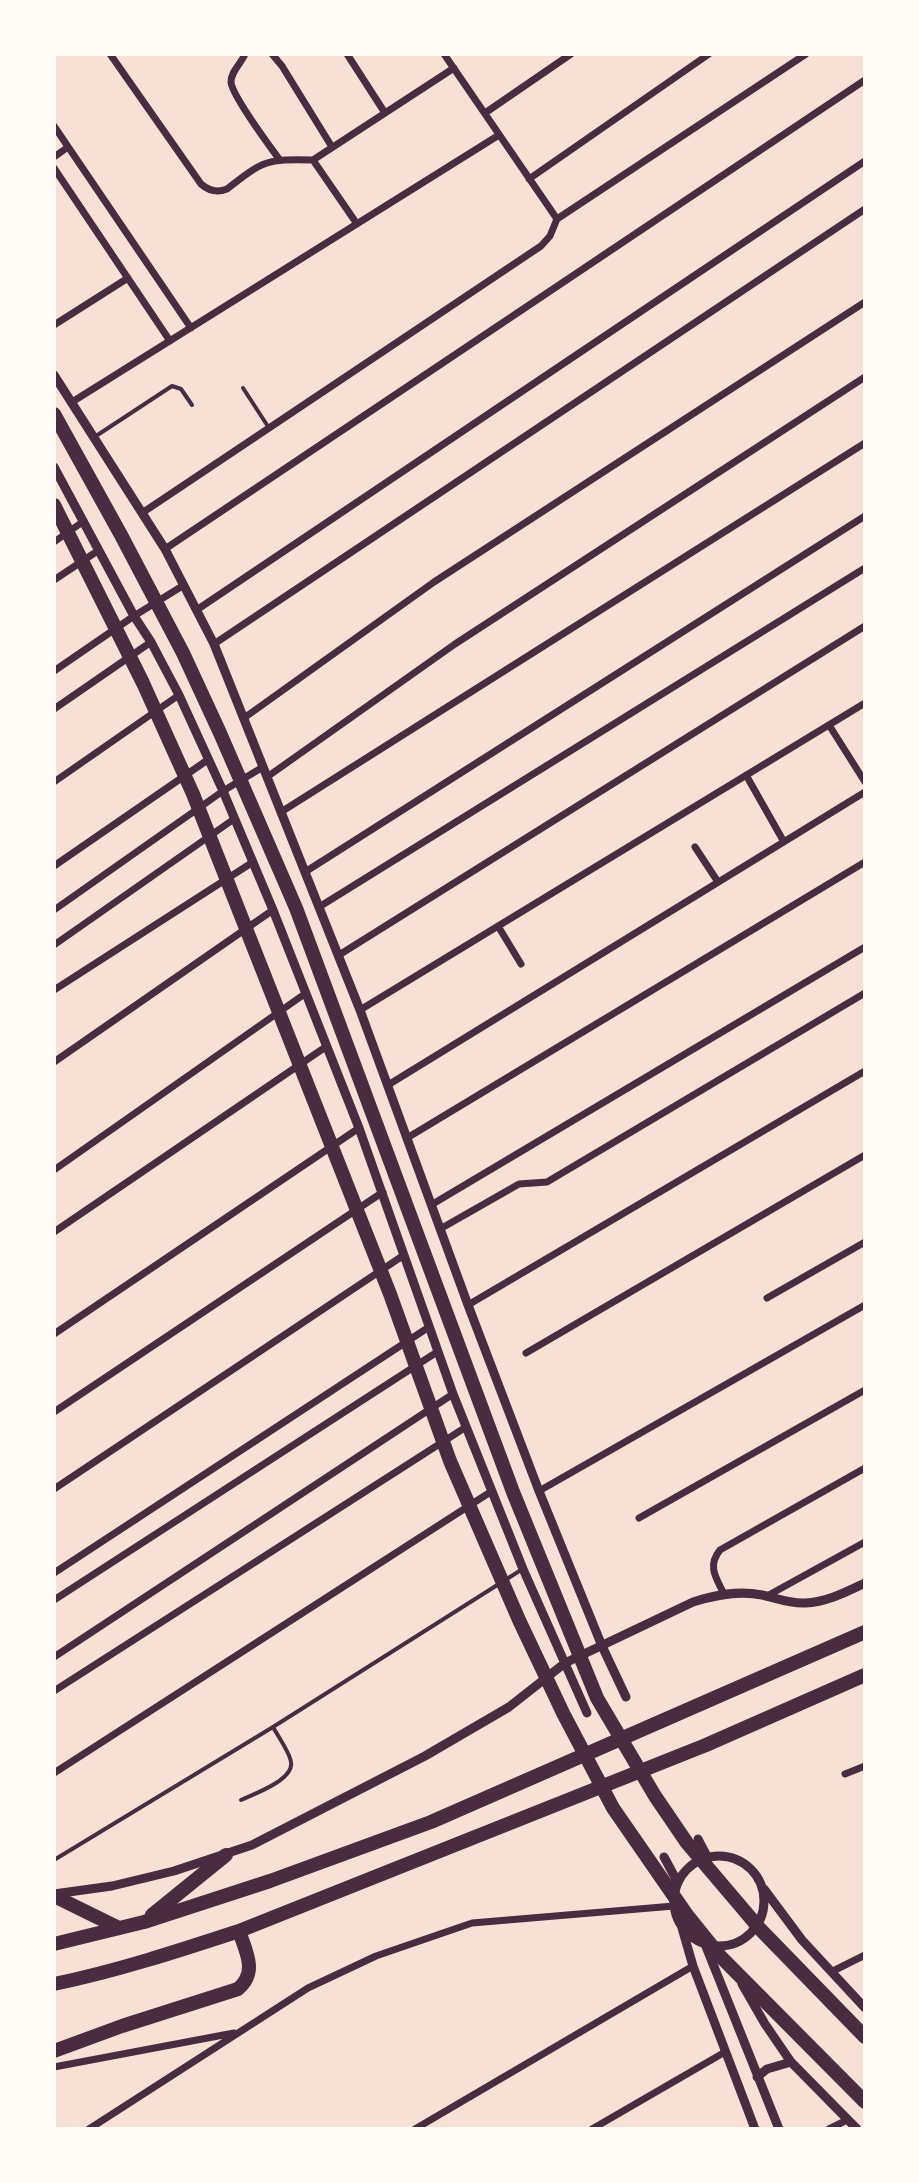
<!DOCTYPE html>
<html>
<head>
<meta charset="utf-8">
<style>
	body { margin:0 }
	#map { position:relative; width:919px; height:2183px; overflow:hidden; background:#f7e1d7; font-family:Georgia,serif }
	canvas { display:block }
	.frame { position:absolute; inset:0; border:56px solid #fffaf5; pointer-events:none }
</style>
</head>
<body>
<div id="map">
<canvas width="919" height="2183"></canvas>
<div class="frame"></div>
</div>
<script>
const g = document.querySelector('canvas').getContext('2d');
g.lineJoin = 'round';
function stroke(path, color, width, dash) { g.strokeStyle = color; g.lineWidth = width; g.lineCap = dash ? 'butt' : 'round'; g.setLineDash(dash || []); g.stroke(path); }
const service = new Path2D(`
	M243 388 269 428
	M96 436 172 386 181 389 192 405
	M241 1800C254 1794 294 1780 291 1762 290 1753 278 1736 273 1727
	M54 1860 273 1727 521 1570`);
const minor = new Path2D(`
	M110 54 201 184C209 191 217 193 227 189 264 160 266 159 313 160L357 224
	M245 54C241 64 231 71 231 82 232 96 269 145 279 159
	M272 54 282 66 332 147
	M347 54 385 113
	M444 54 557 219
	M485 113 571 54
	M54 126 191 328
	M54 157 68 147
	M313 160 454 68
	M54 168 170 341
	M529 179 709 54
	M557 219 806 54
	M54 325 128 278
	M72 402 499 135
	M142 513 541 246 550 236 557 219
	M54 542 84 521
	M165 549 865 80
	M54 580 99 550
	M198 609 865 161
	M214 644 865 209
	M54 671 134 616 184 585
	M54 709 151 642
	M244 718 434 582 865 302
	M829 725 865 782
	M746 775 784 842
	M267 777 455 644 865 377
	M54 782 179 695
	M281 812 865 443
	M695 847 718 882
	M54 866 209 759
	M305 872 865 516
	M319 907 865 568
	M54 910 223 791 263 767
	M498 926 521 964
	M54 945 234 819
	M339 955 865 626
	M54 990 253 862
	M360 1010 865 703
	M54 1062 273 910
	M388 1085 865 792
	M407 1138 865 862
	M54 1170 306 993
	M431 1205 865 947
	M440 1229 519 1184 547 1182 865 993
	M54 1232 327 1046
	M767 1298 865 1242
	M468 1305 865 1071
	M54 1334 359 1128
	M526 1353 865 1155
	M54 1412 383 1192
	M54 1489 404 1255
	M539 1491 865 1305
	M639 1518 865 1390
	M54 1573 429 1327
	M724 1594C716 1578 707 1566 720 1550L865 1468
	M767 1596 865 1542
	M54 1600 437 1352
	M54 1657 453 1394
	M54 1691 466 1427
	M54 1773 492 1491
	M845 1774 865 1766
	M831 1972 865 1955
	M54 2067 234 2033
	M89 2129 308 1988 376 1956 472 1923 674 1906
	M415 2129 693 1966
	M592 2129 725 2052
	M829 2129 847 2120`);
const tertiary = new Path2D(`
	M54 375 165 549 214 644 360 1010 468 1305 539 1491 602 1646 626 1697
	M54 467 134 616 151 642 179 695 223 791 273 910 359 1128 453 1394 523 1569 587 1713
	M698 1839 708 1858
	M674 1901a45 45 0 1 1 90 0a45 45 0 1 1-90 0Z
	M664 1857 678 1883
	M764 1889 802 1940 865 2008
	M54 1894 112 1886 174 1871 252 1845 425 1756 509 1707 565 1663 693 1602C715 1595 738 1590 762 1595 776 1598 790 1604 805 1603 827 1602 846 1592 865 1583
	M682 1928 693 1966 755 2129
	M705 1944 779 2129
	M742 1984 765 2024 791 2062 857 2129
	M757 2077 767 2069 791 2062`);
const motorway = new Path2D(`
	M54 414 121 535 183 653 220 733 296 908 513 1492 597 1698 655 1796 687 1843 760 1929 865 2037
	M54 505 143 683 193 794 390 1294 450 1461 519 1620 563 1713 613 1808 687 1915 720 1956 865 2102
	M54 1896 119 1928
	M152 1915 226 1855
	M54 1944 144 1922 270 1881 431 1822 865 1632
	M54 1984C117 1971 178 1951 239 1931L706 1745 865 1675
	M54 2051 122 2026 238 1989C258 1972 246 1952 239 1931`);
stroke(service, '#4a2c40', 4);
stroke(minor, '#4a2c40', 7);
stroke(tertiary, '#4a2c40', 9);
stroke(motorway, '#4a2c40', 14);
</script>
</body>
</html>
